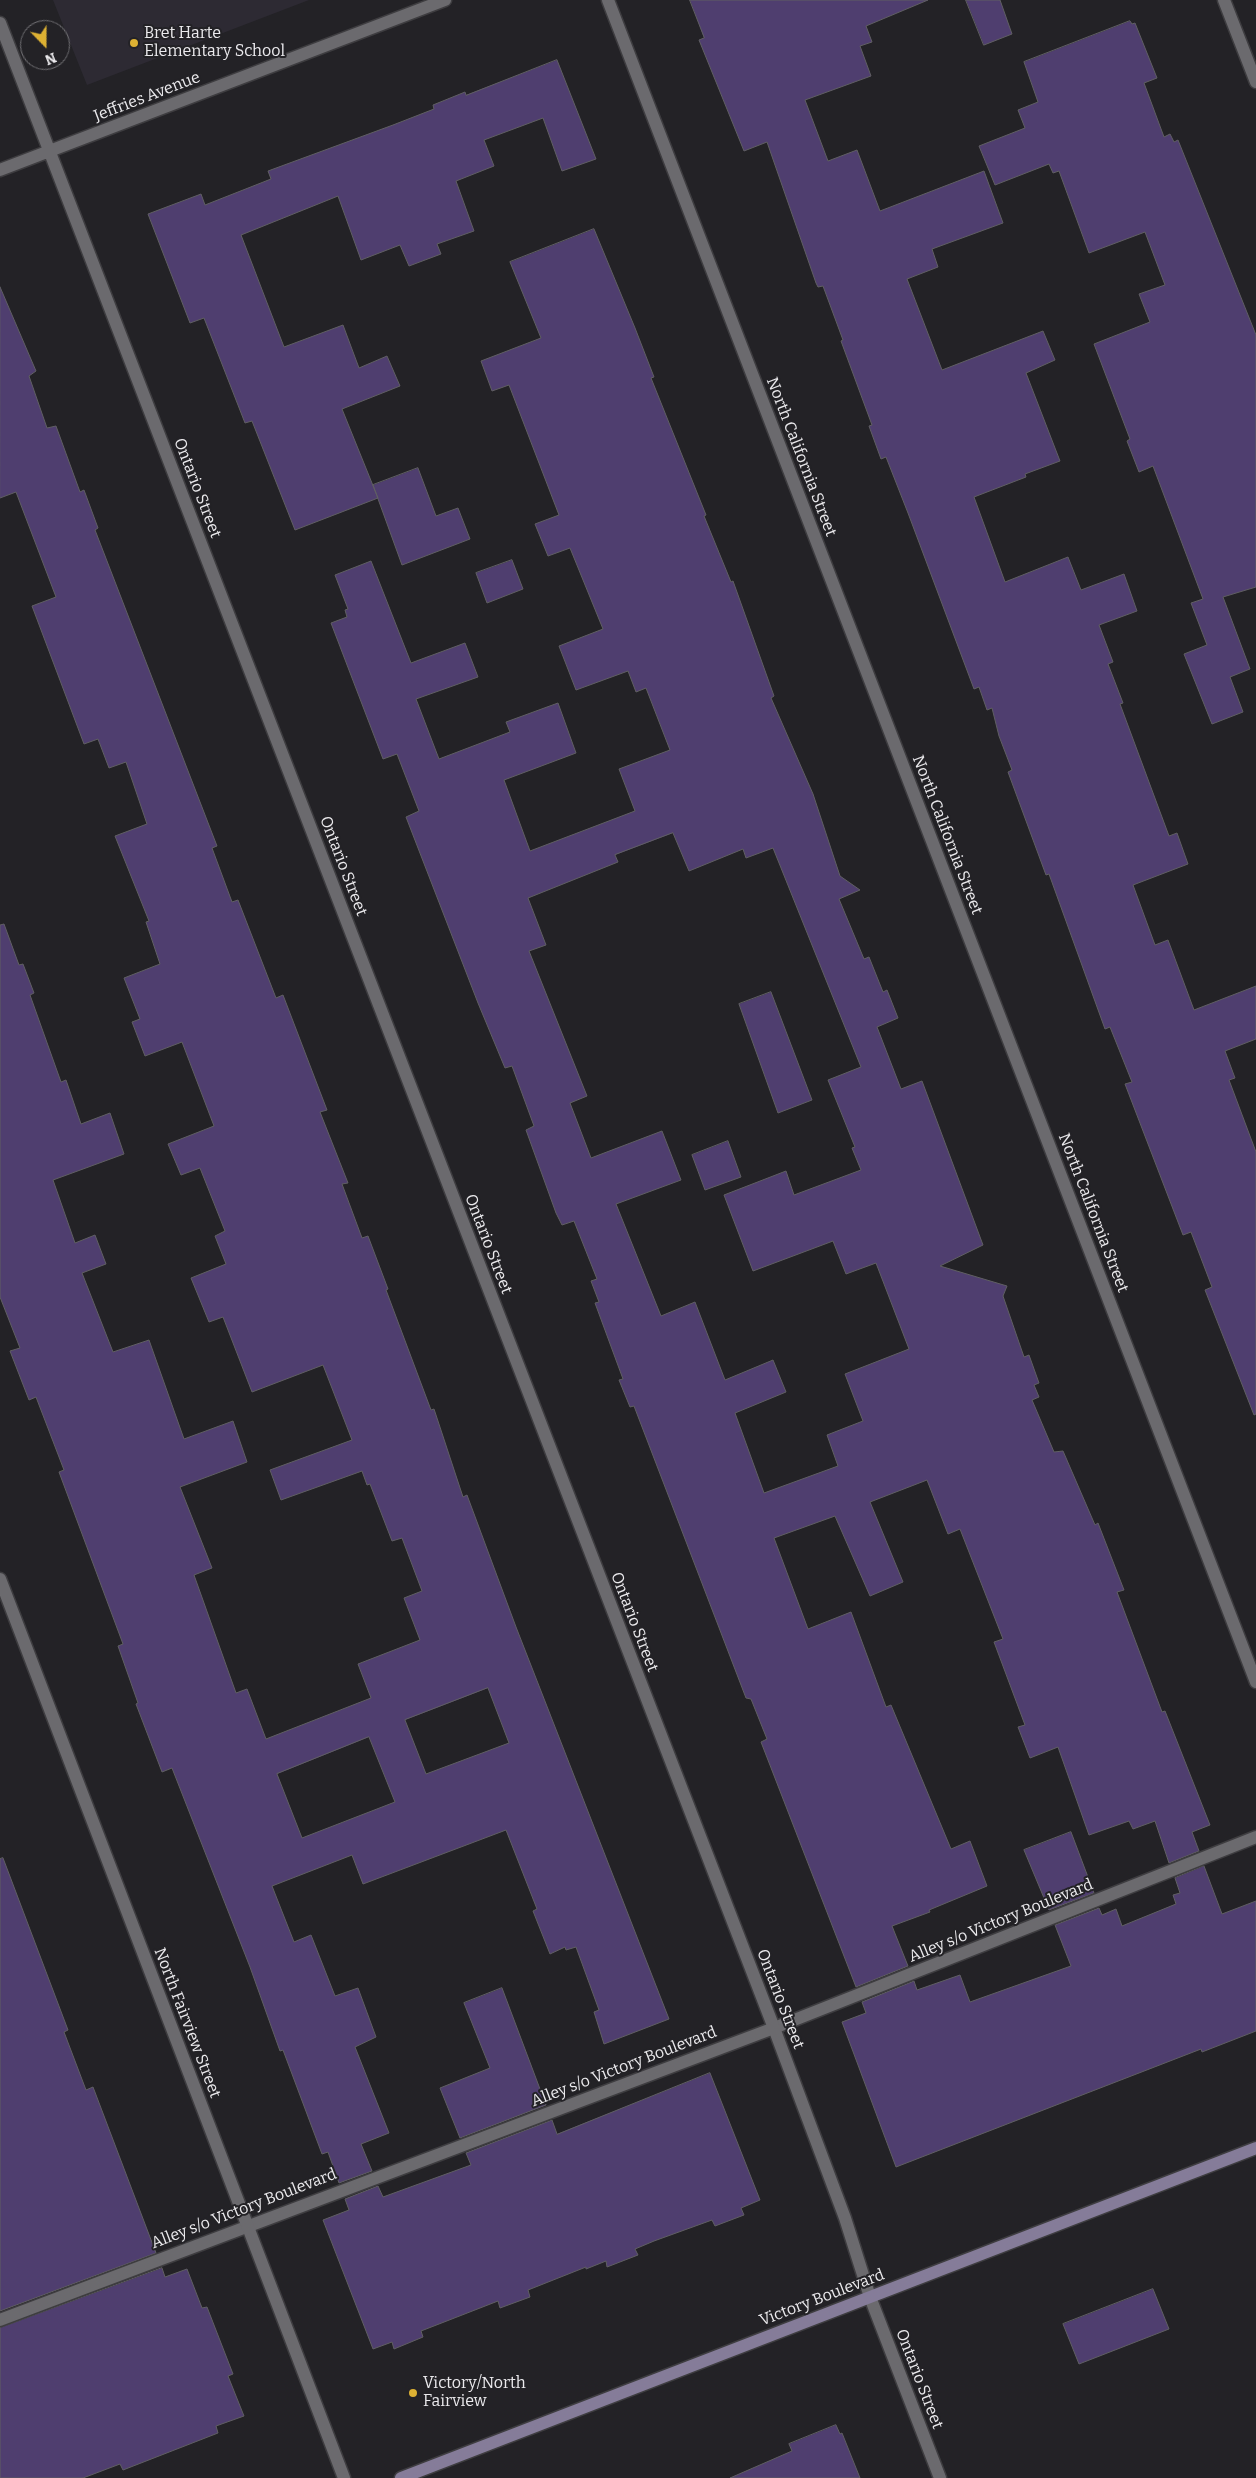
<!DOCTYPE html>
<html>
<head>
<meta charset="utf-8">
<style>
	body { margin:0 }
	#map { position:relative; width:1256px; height:2478px; overflow:hidden; background:#232226; font-family:Bitter,serif }
	canvas { display:block }
	.north { position:absolute; left:20px; top:20px; width:50px; height:50px; box-sizing:border-box; background:#232226; border:1px solid #737276; border-radius:50%; rotate:158deg; font-size:14px; font-weight:700; line-height:20px; text-align:center; color:#ebeaed }
	.north::after { content:''; display:block; margin:auto; width:18px; height:22px; background:#ddb133; clip-path:polygon(50% 0,100% 100%,50% 72%,0 100%) }
</style>
</head>
<body>
<div id="map">
<canvas width="1256" height="2478"></canvas>
<div class="north">N</div>
</div>
<script>
const g = document.querySelector('canvas').getContext('2d');
g.lineJoin = 'round';
function fillPath(path, color) { g.fillStyle = color; g.fill(path, 'evenodd'); }
function stroke(path, color, width, dash) { g.strokeStyle = color; g.lineWidth = width; g.lineCap = dash ? 'butt' : 'round'; g.setLineDash(dash || []); g.stroke(path); }
function drawText(font, color, halo, rows, align = 'center') {
  g.font = font + ' Bitter,serif'; g.lineWidth = 4; g.setLineDash([]); g.textBaseline = 'middle'; g.strokeStyle = halo; g.fillStyle = color; for (const [text, x, y, turn = 0] of rows) {
    g.save(); g.translate(x, y); g.rotate((+turn || 0) * Math.PI / 180); g.textAlign = isNaN(turn) ? turn : align; if (halo) g.strokeText(text, 0, 0); g.fillText(text, 0, 0); g.restore();
  }
}
const built = new Path2D(`
	M53 0H309L87 85Z`);
const building = new Path2D(`
	M690 0H928L866 26 872 42 860 46 871 76 805 100 828 161 857 150 880 211 984 171 1003 223 932 249 938 267 907 279 942 370 1043 331 1055 360 1026 373 1060 461 1025 474 1026 477 974 497 1005 582 1068 557 1081 590 1124 574 1137 611 1099 625 1113 662 1108 664 1123 703 1120 704 1169 836 1177 833 1188 864 1133 885 1155 945 1168 940 1194 1010 1256 986V1039L1225 1051 1235 1078 1229 1080 1256 1152V1414L1254 1415 1205 1290 1212 1287 1191 1232 1183 1235 1125 1084 1132 1082 1110 1027 1105 1029 1049 874 1046 875 1008 772 1012 770 999 736 992 708 987 710 979 687 974 689 908 513 886 457 881 459 869 426 872 425 841 341 843 340 823 286 818 287 816 283 767 142 744 151 699 40 704 38Z
	M966 0H1000L1012 34 984 45Z
	M1130 21 1132 24 1135 23 1157 78 1144 83 1164 137 1170 134 1174 142 1178 140 1256 335V587L1223 597 1250 669 1230 677 1243 712 1212 724 1184 654 1207 645 1191 603 1203 599 1153 466 1139 472 1127 441 1130 439 1094 344 1150 322 1139 294 1165 285 1145 232 1089 253 1059 171 1053 173 1049 164 995 185 979 146 1025 128 1018 110 1038 102 1024 62Z
	M557 60 596 159 562 171 543 118 484 140 494 166 456 181 474 231 437 244 441 254 409 266 400 245 361 260 338 196 241 235 284 347 343 325 359 368 387 356 400 386 342 409 378 498 295 530 252 421 245 423 204 318 190 323 148 214 201 194 205 205 271 179 268 171 393 125 434 109 433 105 465 92 466 95Z
	M594 229 635 328 654 377 651 378 706 515 704 516 731 582 733 581 774 696 771 698 813 794 840 876 860 890 839 899 864 959 869 957 883 992 887 990 898 1018 877 1027 901 1089 922 1081 983 1245 940 1266 1007 1286 1003 1296 1024 1357 1029 1355 1039 1383 1034 1385 1039 1397 1032 1400 1054 1452 1063 1451 1095 1525 1098 1523 1124 1590 1117 1592 1162 1712 1165 1711 1210 1825 1192 1832 1199 1851 1169 1863 1155 1821 1133 1829 1129 1821 1089 1835 1058 1747 1030 1758 1018 1727 1025 1725 994 1642 1003 1639 960 1529 948 1534 927 1480 870 1502 903 1582 870 1596 835 1516 774 1538 808 1629 851 1612 886 1707 891 1705 951 1849 970 1841 987 1886 929 1910 930 1912 892 1926 908 1966 856 1987 761 1742 767 1739 751 1699 746 1698 634 1406 630 1407 619 1380 623 1379 595 1303 599 1302 591 1281 597 1279 574 1221 562 1225 556 1213 526 1130 534 1126 512 1066 505 1068 478 1003 406 817 419 811 397 754 383 759 331 623 347 617 345 610 348 609 335 575 371 561 411 663 465 643 478 677 416 699 439 759 510 732 506 722 558 703 576 753 504 780 530 851 635 811 619 769 670 750 646 688 636 692 628 671 576 690 559 646 603 629 570 548 548 556 535 524 559 515 509 385 492 391 481 361 541 338 510 262ZM673 833 689 871 743 849 746 858 773 848 861 1067 828 1080 855 1147 852 1148 861 1170 794 1195 786 1171 724 1195 753 1271 833 1241 846 1274 876 1263 909 1349 845 1374 863 1421 827 1435 838 1466 764 1493 735 1413 786 1392 773 1360 725 1380 695 1302 661 1316 616 1204 681 1180 662 1131 591 1158 570 1103 587 1096 529 951 546 945 528 898 618 862 615 855Z
	M0 287 36 371 29 376 47 428 56 426 80 492 84 490 98 528 95 530 217 846 212 848 232 902 238 900 276 998 283 995 327 1110 320 1112 348 1183 342 1184 362 1238 368 1236 388 1289 386 1290 431 1410 434 1409 463 1497 467 1495 516 1627 669 2019 604 2044 594 2012 599 2010 576 1947 566 1950 565 1947 550 1954 533 1911 537 1909 506 1830 363 1884 352 1855 272 1886 294 1942 311 1935 335 1996 358 1988 376 2037 355 2047 389 2133 361 2144 372 2171 339 2183 328 2152 322 2154 283 2050 280 2051 250 1967 172 1768 162 1772 136 1704 138 1703 118 1646 123 1644 59 1472 64 1470 36 1397 29 1400 10 1351 20 1348 0 1297V925L4 924 19 965 23 964 34 993 30 995 61 1082 66 1080 81 1124 110 1113 124 1154 53 1180 75 1243 95 1235 106 1264 82 1273 113 1352 149 1340 184 1439 233 1421 247 1462 180 1487 212 1568 194 1575 236 1693 247 1689 266 1739 371 1698 358 1664 420 1640 404 1598 422 1591 402 1538 392 1541 370 1484 367 1485 362 1471 281 1500 270 1470 352 1440 323 1365 252 1392 223 1317 209 1322 191 1278 226 1264 215 1236 225 1231 200 1168 181 1175 168 1144 214 1126 182 1042 145 1056 132 1022 140 1019 124 978 160 964 146 922 149 921 115 836 147 824 126 762 109 768 98 739 84 744 32 606 56 597 16 492 0 498ZM488 1688 509 1743 426 1774 405 1720ZM369 1737 395 1802 302 1838 277 1774Z
	M418 468 436 516 458 508 470 539 402 565 373 485Z
	M512 560 523 589 487 603 476 573Z
	M771 992 812 1100 778 1113 739 1004Z
	M728 1141 741 1177 705 1190 692 1155Z
	M1071 1832 1094 1893 1049 1910 1024 1850Z
	M3 1858 68 2030 64 2032 86 2090 93 2087 156 2253 0 2311V1859Z
	M1204 1866 1222 1914 1256 1901V2031L1202 2052 1201 2049 896 2167 842 2022 866 2013 862 2002 914 1981 917 1990 960 1975 970 2002 1071 1966 1055 1925 1099 1908 1102 1915 1116 1909 1122 1926 1176 1904 1173 1895 1180 1893 1175 1878Z
	M502 1988 546 2105 460 2138 440 2088 490 2068 464 2003Z
	M710 2073 760 2200 741 2208 744 2215 715 2226 712 2220 654 2241 635 2249 638 2255 607 2267 606 2261 586 2269V2267L528 2290 530 2297 500 2308 498 2301 421 2331 423 2337 394 2349 392 2342 373 2349 323 2220 349 2210 345 2199 378 2186 383 2197 471 2165 466 2153 552 2120 557 2134Z
	M162 2268 165 2277 187 2269 202 2308 207 2307 233 2374 228 2376 244 2416 216 2426 218 2433 123 2470 120 2464 83 2478H0V2328Z
	M1153 2289 1169 2329 1079 2364 1063 2324Z
	M836 2425 840 2434 842 2433 860 2478H730L792 2451 789 2444Z`);
const lane = new Path2D(`
	M0 2320 774 2028 1256 1837`);
const street = new Path2D(`
	M608 0 1256 1682
	M1224 0 1256 82
	M0 23 774 2028 845 2218 870 2297 940 2478
	M0 170 445 0
	M0 1579 344 2478`);
const secondary = new Path2D(`
	M401 2478 1256 2148`);
const markers = [
	[134,43,5,"#ddb133"],
	[413,2393,5,"#ddb133"]
];
const poiNames = [
	["Bret Harte",144,34],
	["Elementary School",144,52],
	["Victory/North",423,2384],
	["Fairview",423,2402]
];
const streetNames = [
	["Jeffries Avenue",147,97,-21],
	["North California Street",801,457,69],
	["Ontario Street",197,488,69],
	["North California Street",947,835,69],
	["Ontario Street",343,866,69],
	["North California Street",1093,1213,69],
	["Ontario Street",488,1244,69],
	["Ontario Street",634,1622,69],
	["Alley s/o Victory Boulevard",1001,1921,-22],
	["Ontario Street",780,1999,69],
	["North Fairview Street",187,2023,69],
	["Alley s/o Victory Boulevard",624,2067,-21],
	["Alley s/o Victory Boulevard",244,2209,-21],
	["Victory Boulevard",822,2298,-21],
	["Ontario Street",919,2379,69]
];
fillPath(built, '#2d2a33');
fillPath(building, '#4f3e6f');
stroke(building, '#605f63', 1);
stroke(lane, '#3e3d40', 15);
stroke(street, '#3e3d40', 15);
stroke(secondary, '#3e3d40', 15);
stroke(lane, '#6b6a6e', 12);
stroke(street, '#6b6a6e', 12);
stroke(secondary, '#857c99', 12);
for (const [x, y, r, color] of markers) { const dot = new Path2D(); dot.arc(x, y, r, 0, 2 * Math.PI); g.fillStyle = color; g.fill(dot); stroke(dot, '#232226', 2); }
drawText('16px', '#ebeaed', '#232226', poiNames, 'left');
drawText('16px', '#ebeaed', '#232226', streetNames);
</script>
</body>
</html>
